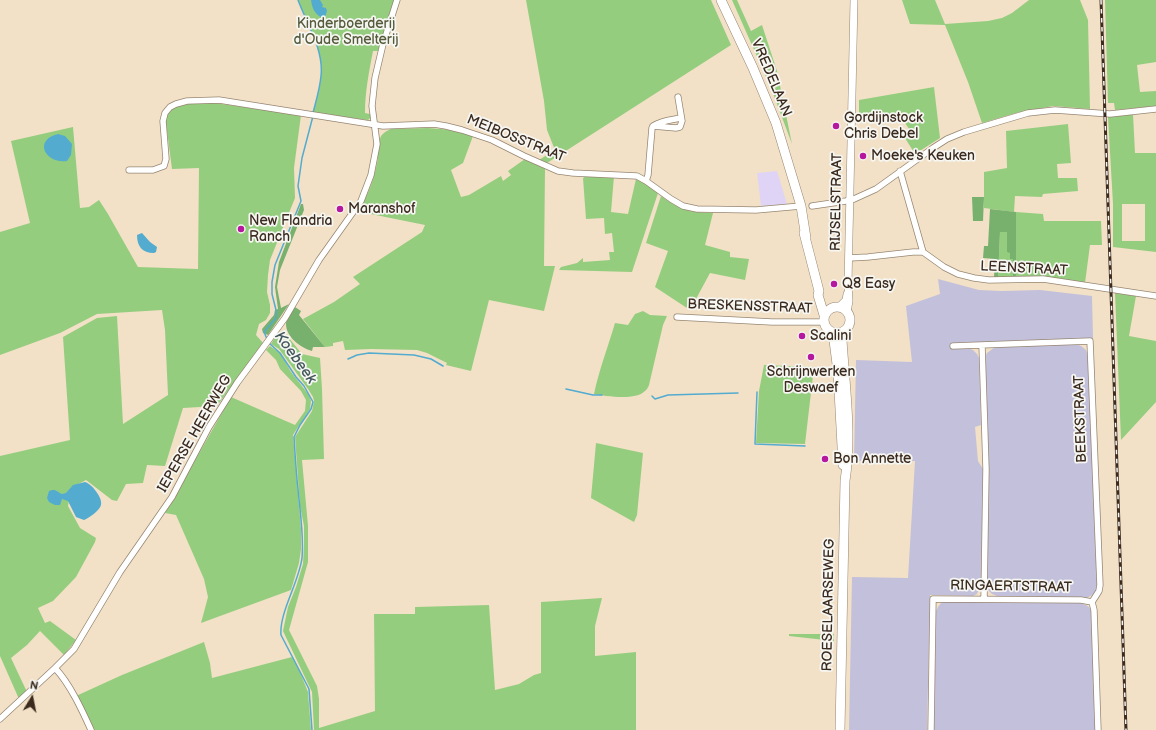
<!DOCTYPE html>
<html>
<head>
<meta charset="utf-8">
<style>
	body { margin:0 }
	#map { position:relative; width:1156px; height:730px; overflow:hidden; background:#f2e1c6; font-family:"Balsamiq Sans",sans-serif }
	canvas { display:block }
	.north { position:absolute; left:12px; top:678px; width:40px; height:40px; -webkit-text-stroke:3px #f6f6f2; paint-order:stroke; rotate:10deg; font-size:11px; font-weight:700; line-height:16px; text-align:center; color:#3b2a1e }
	.north::after { content:''; display:block; margin:auto; width:14px; height:18px; background:#3b2a1e; clip-path:polygon(50% 0,100% 100%,50% 72%,0 100%) }
</style>
</head>
<body>
<div id="map">
<canvas width="1156" height="730"></canvas>
<div class="north">N</div>
</div>
<script>
const g = document.querySelector('canvas').getContext('2d');
g.lineJoin = 'round';
function fillPath(path, color) { g.fillStyle = color; g.fill(path, 'evenodd'); }
function stroke(path, color, width, dash) { g.strokeStyle = color; g.lineWidth = width; g.lineCap = dash ? 'butt' : 'round'; g.setLineDash(dash || []); g.stroke(path); }
function drawText(font, color, halo, rows, align = 'center') {
  g.font = font + ' "Balsamiq Sans",sans-serif'; g.lineWidth = 3.5; g.setLineDash([]); g.textBaseline = 'middle'; g.strokeStyle = halo; g.fillStyle = color; for (const [text, x, y, turn = 0] of rows) {
    g.save(); g.translate(x, y); g.rotate((+turn || 0) * Math.PI / 180); g.textAlign = isNaN(turn) ? turn : align; if (halo) g.strokeText(text, 0, 0); g.fillText(text, 0, 0); g.restore();
  }
}
const built = new Path2D(`
	M777 171 787 204 761 206 757 173Z`);
const industrial = new Path2D(`
	M938 279 979 290 1002 291 1040 290 1092 296 1093 339 951 343V349L968 348 973 350 977 354 979 358 981 425 975 427 978 461 983 469 981 584 977 594 973 596 930 595 927 730H849L852 577 908 578 915 461H854L856 360 912 362 906 306 940 294Z
	M1076 344 1081 346 1086 350 1088 356 1097 585 1096 591 1092 595 1087 598 997 596 992 594 988 590 987 585 989 469 985 357 987 353 995 347Z
	M948 601 1081 603 1086 605 1090 608 1092 613 1096 730H934L936 611 938 607 941 603Z`);
const green = new Path2D(`
	M298 0H395L378 51H373C369 72 365 92 365 113L370 114 371 117 368 120 313 113C316 101 320 88 321 76 324 50 307 23 298 0Z
	M526 0H711L731 45 547 163 539 160 555 150 547 130 544 101Z
	M732 0H737L751 31 762 25 777 71 792 144 771 88Z
	M902 0H935L945 24 988 21 1002 18 1012 13 1029 0H1080L1088 20 1090 109 1053 106 1016 113 982 123 968 82 945 25 910 24Z
	M1105 0H1156V62L1137 65 1140 92 1156 91V106L1115 110 1114 103H1108Z
	M934 87 940 138 915 154 905 138 912 133 898 113 859 118V100Z
	M199 102 214 103 301 115 294 168 295 198 270 260 268 275 267 292 270 305V313L266 320 259 324 256 335 263 343 217 406 183 408 165 466 147 465 143 483 126 484 117 501 112 500 86 480 71 488 68 506 80 528 96 538 95 542 76 577 53 601 38 608 45 623 50 621 76 640 64 655 40 631 27 645 11 658 27 692 19 699 0 656V456L70 440 63 337 97 318 117 316 123 424 168 395 165 330 162 310 97 314 60 333 0 355V232L30 223 11 141 73 127 80 208 89 207 99 200 108 214 138 267 198 269 199 168 172 169 166 123V115L177 105Z
	M1133 114 1135 153H1156V252L1113 247V204L1108 117ZM1122 204H1145V241H1122Z
	M1068 124 1071 163 1057 164 1058 178H1077L1078 191 1043 194 1042 197 1015 196 1014 212 984 208V172L1007 168 1006 131Z
	M428 128 453 130 473 136 463 163 451 170 461 197 469 195 501 176 503 181 511 175 508 171 525 159 545 169 544 266H555L544 311 489 300 471 371 446 365 447 363 427 353 417 350 371 349 345 350 343 341 333 343V346L325 347 303 319 334 302 360 284 353 277 422 232 425 225 361 212 358 210C369 195 375 176 378 158 378 152 378 145 380 139 381 134 386 131 391 129Z
	M586 176H614L611 212 628 214 636 179 642 181 658 193 632 272 559 270 561 267 577 263 583 258V262L610 260 609 252H614L612 233 605 234 604 218 586 219 583 178Z
	M661 196C682 211 689 212 713 213L705 245 730 252V257L749 259 745 280 710 273 690 310 655 287 668 251 646 243Z
	M1016 212 1043 214 1044 221H1101L1102 245H1090L1085 283C1062 278 1040 276 1016 277Z
	M1000 232H1007V252H1010L1013 259V278H998Z
	M1115 293 1136 296 1129 336 1156 341V402L1121 440Z
	M643 311 650 315 667 316 663 325 649 385C649 386 646 391 645 391 635 401 606 396 594 394 599 370 608 347 615 323L628 325 635 314Z
	M282 331 284 332 302 354 320 358 322 389 324 459 302 460 308 526V562L289 630 317 686 319 699V728L375 711 374 614H415V607L489 605 495 690 519 684 534 675 541 673V602L602 598 595 626V656L636 652V730H314L312 692 283 631 288 607 296 587 303 564 304 546V526L300 506 295 437 312 411 314 401 313 397 308 389 279 349 271 344 275 337Z
	M270 346 280 353 291 372 309 395 311 401 310 409 293 435 301 529V549L299 563 291 590 201 623 208 597 204 579 176 515 165 513 231 397 295 425 305 411 306 400 301 391 280 369 276 360 266 350Z
	M764 365 814 367 805 444 756 443 759 391Z
	M596 443 643 453 637 515 634 522 591 498Z
	M789 634H834V641L789 636Z
	M204 642 210 663 212 678 292 657 300 672 308 692 311 730H93L76 696 122 675Z`);
const forest = new Path2D(`
	M972 197H984L983 221H973Z
	M301 204H303L304 210 280 270 277 287 281 308 289 304 268 335 263 333 262 329 274 315 275 310 278 309 275 287 279 262Z
	M990 209 1016 212V277L1013 278V259H1010V253L1007 252V232H1000L998 278 994 277 995 259 983 258 984 246H988Z
	M295 307 301 311 299 315 325 347H313L312 351C301 348 286 337 286 324 286 319 292 312 295 307Z`);
const water = new Path2D(`
	M311 0H320L323 5 322 7 326 8 327 11 325 17 323 18C315 15 312 8 311 0Z
	M58 134 65 136 72 144 71 155 67 161C45 164 33 140 58 134Z
	M142 233 150 242 157 247 156 252 154 253C142 253 137 246 137 235Z
	M85 482C92 484 103 498 101 505 100 510 89 518 84 520L76 517 68 501 62 499 60 505H55L49 502 47 498 49 491C56 488 57 492 62 494L66 493 73 485Z`);
const stream = new Path2D(`
	M298 0C307 24 324 50 321 76 320 88 316 101 313 113
	M267 339 264 332 276 318V310L272 294V282L275 265 301 201 298 186 302 158 313 116
	M269 343 280 353 296 377 304 386 313 402 311 409 300 425 294 437C295 454 296 471 298 489 300 512 304 535 302 558 299 582 279 613 281 635L309 689 312 730
	M348 359 357 355 369 353 414 355 431 359 443 366
	M566 389 593 395H602
	M757 392 755 444 805 446
	M652 396 655 399 668 395 738 393`);
const minor = new Path2D(`
	M653 126C662 120 671 120 681 118
	M129 170H153L164 166 166 159 163 121 165 113 170 107 176 104 187 101 219 100 383 126 434 124 446 126 462 130 492 140 524 156 558 171 573 173 637 176 646 181 671 199 683 206 697 209 756 210 801 206
	M900 171 923 252
	M646 181 648 175 652 128 653 126 676 128 680 127 682 121 678 97
	M812 206 846 201 854 199 876 189 933 148 947 139 964 132 1028 113 1055 110 1110 114 1156 109
	M849 258 868 257 913 252H923L944 267 958 274 974 278 989 280 1043 279 1156 296
	M677 317 772 322H823
	M982 345 986 469 984 599
	M953 346 1090 341 1100 585 1099 591 1092 602
	M1092 602 1094 610 1098 730
	M55 668C70 684 82 710 91 730
	M0 719 55 668 74 649 120 572 172 497 209 427 237 383 285 318 319 260 361 201 371 175 377 144 372 106 375 78 383 44 397 0
	M931 730 933 599 1081 600 1092 602`);
const tertiary = new Path2D(`
	M839 307 846 300 847 294
	M847 312 849 301 848 284 854 0`);
const primary = new Path2D(`
	M721 0 753 68 776 123 801 206 806 238
	M804 233 819 291 818 295 824 315
	M824 320a13 13 0 1 1 26 0a13 13 0 1 1-26 0Z
	M833 333 838 372 843 465
	M840 730 845 481C852 435 845 387 842 340V333`);
const rail = new Path2D(`
	M1101 0 1126 730`);
const markers = [
	[836,126,4,"#b5179e"],
	[863,156,4,"#b5179e"],
	[340,209,4,"#b5179e"],
	[241,229,4,"#b5179e"],
	[834,284,4,"#b5179e"],
	[802,336,4,"#b5179e"],
	[811,357,4,"#b5179e"],
	[825,459,4,"#b5179e"]
];
const parkNames = [
	["Kinderboerderij",346,24],
	["d'Oude Smelterij",346,40]
];
const streetNames = [
	["VREDELAAN",771,78,67],
	["MEIBOSSTRAAT",516,139,22],
	["RIJSELSTRAAT",837,202,-89],
	["LEENSTRAAT",1024,269,3],
	["BRESKENSSTRAAT",750,307,2],
	["BEEKSTRAAT",1081,419,-92],
	["IEPERSE HEERWEG",195,434,-60],
	["RINGAERTSTRAAT",1011,587,1],
	["ROESELAARSEWEG",829,605,-89]
];
const poiNames = [
	["Gordijnstock",844,118],
	["Chris Debel",844,134],
	["Moeke's Keuken",871,156],
	["Maranshof",348,209],
	["New Flandria",249,221],
	["Ranch",249,237],
	["Q8 Easy",842,284],
	["Scalini",810,336],
	["Schrijnwerken",811,372,"center"],
	["Deswaef",811,388,"center"],
	["Bon Annette",833,459]
];
const waterNames = [
	["Koebeek",295,358,54]
];
fillPath(built, '#dfd4f5');
fillPath(industrial, '#c3c0db');
fillPath(green, '#95cd7f');
fillPath(forest, '#78b06e');
fillPath(water, '#53abd0');
stroke(stream, '#53abd0', 1.5);
stroke(minor, '#968672', 7);
stroke(tertiary, '#968672', 8);
stroke(primary, '#968672', 10);
stroke(minor, '#fff', 5.5);
stroke(tertiary, '#fff', 7);
stroke(primary, '#fff', 9);
stroke(rail, '#3b2a1e', 3);
stroke(rail, '#f6f6f2', 1.5, [4.5]);
for (const [x, y, r, color] of markers) { const dot = new Path2D(); dot.arc(x, y, r, 0, 2 * Math.PI); g.fillStyle = color; g.fill(dot); stroke(dot, '#f6f6f2', 1.5); }
drawText('14px', '#565b3b', '#f6f6f2', parkNames);
drawText('14px', '#3b2a1e', '#f6f6f2', streetNames);
drawText('14px', '#3b2a1e', '#f6f6f2', poiNames, 'left');
drawText('italic 15px', '#43575c', '#f6f6f2', waterNames);
</script>
</body>
</html>
